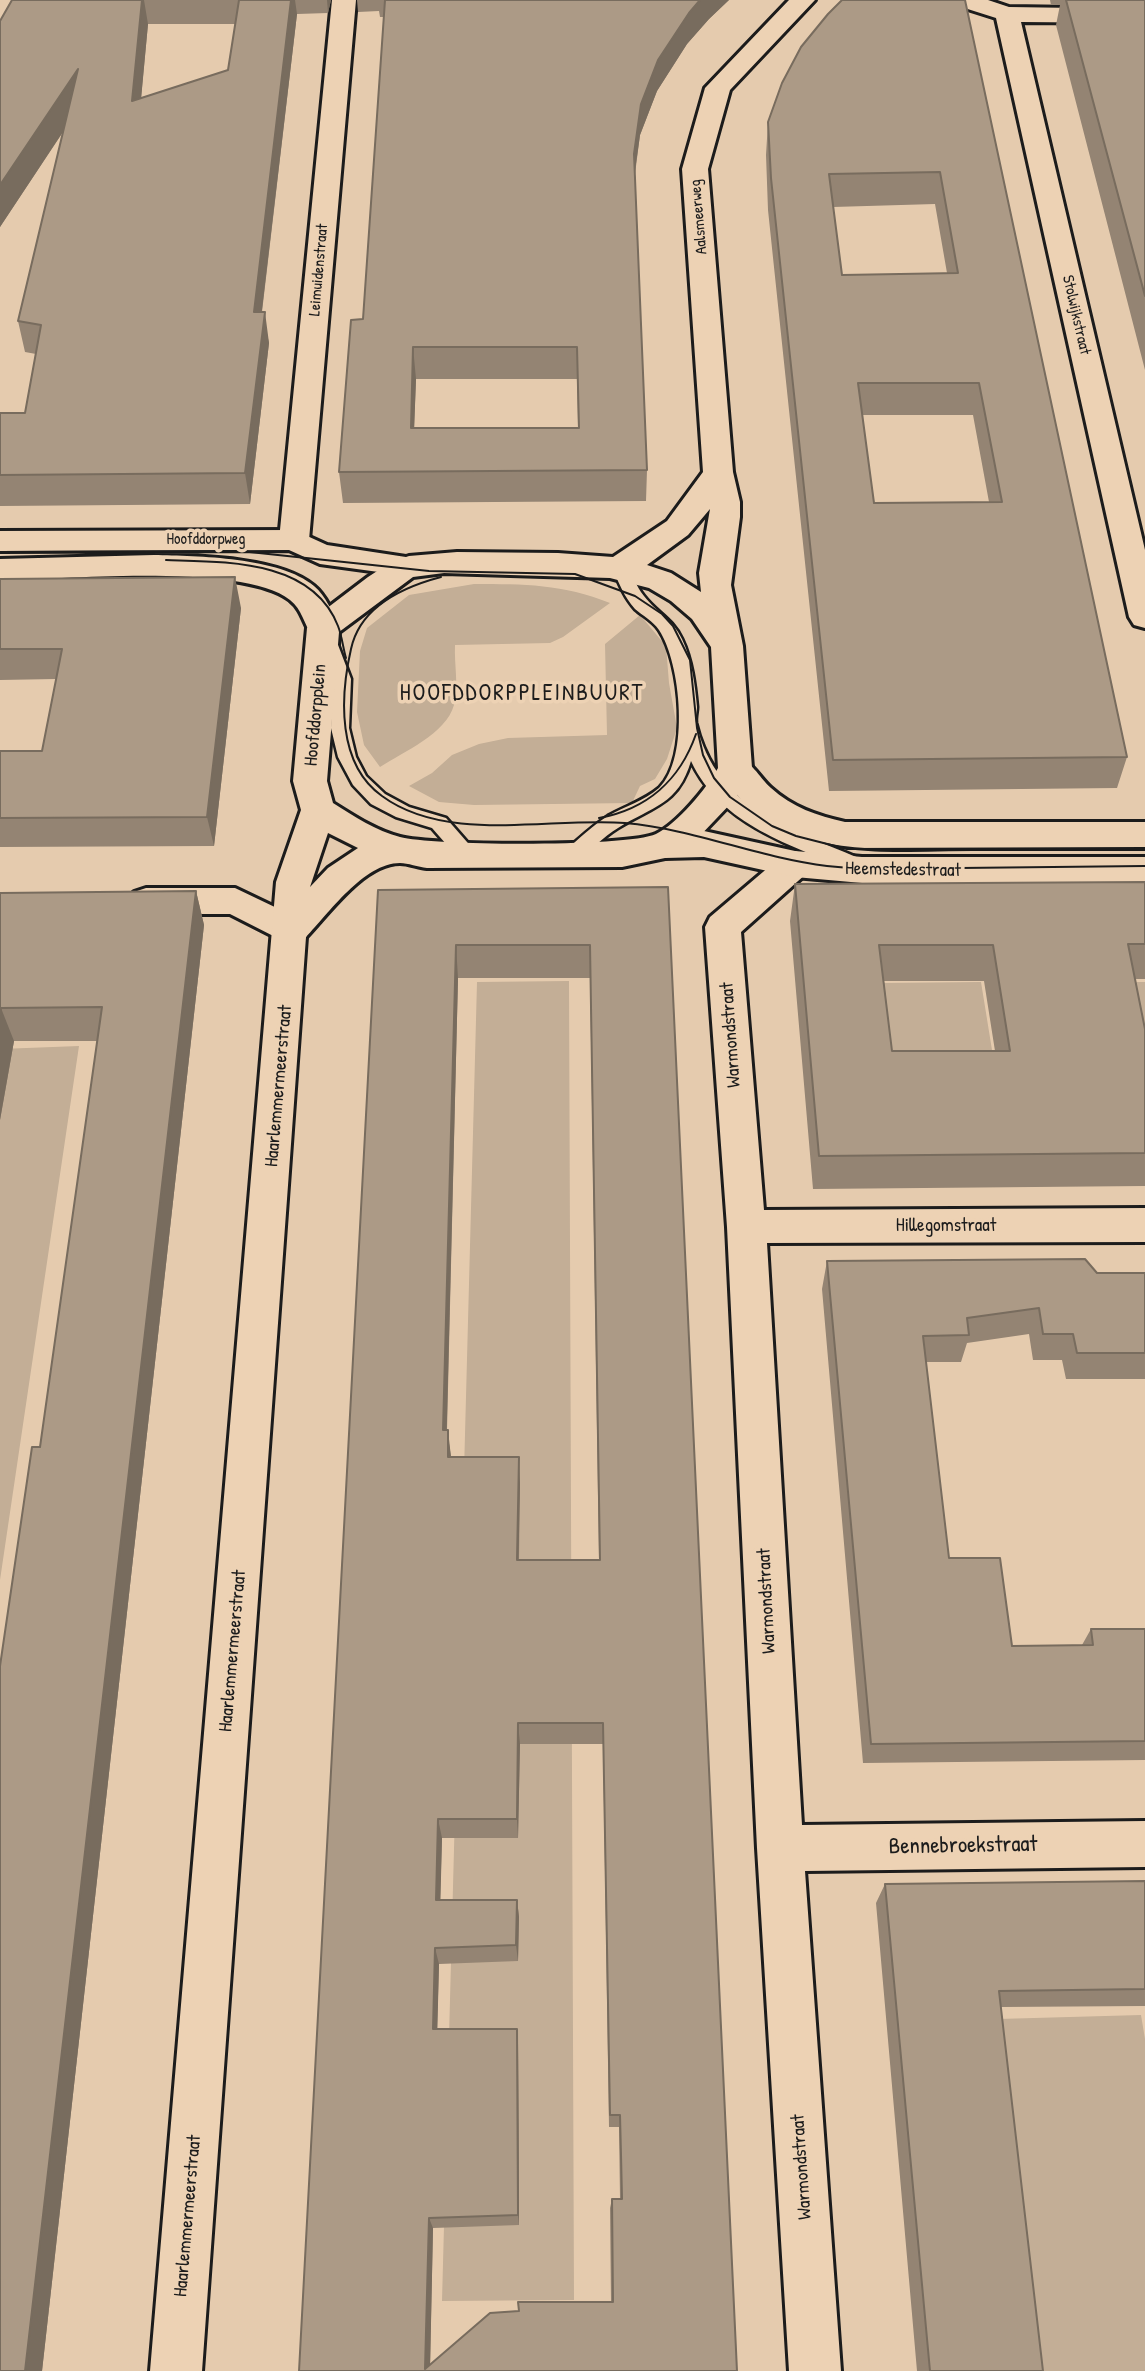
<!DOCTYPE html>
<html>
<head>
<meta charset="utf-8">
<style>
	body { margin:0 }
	canvas { display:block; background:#e5cbae }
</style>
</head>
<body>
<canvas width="1145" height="2371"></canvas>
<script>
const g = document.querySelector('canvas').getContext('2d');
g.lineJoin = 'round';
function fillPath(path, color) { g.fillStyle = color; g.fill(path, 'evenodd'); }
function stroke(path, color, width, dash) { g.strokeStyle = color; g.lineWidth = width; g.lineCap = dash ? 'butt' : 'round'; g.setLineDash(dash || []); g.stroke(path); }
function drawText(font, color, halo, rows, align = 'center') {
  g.font = font + ' "Patrick Hand",sans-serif'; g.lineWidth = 7; g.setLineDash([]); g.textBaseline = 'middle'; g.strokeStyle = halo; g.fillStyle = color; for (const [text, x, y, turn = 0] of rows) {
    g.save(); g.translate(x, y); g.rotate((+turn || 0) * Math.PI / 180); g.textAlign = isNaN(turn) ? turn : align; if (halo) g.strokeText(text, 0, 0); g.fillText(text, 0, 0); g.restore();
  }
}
const green = new Path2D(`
	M474 584C524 584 563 584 610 603L563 637 550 643 455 645C454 664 459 687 454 705 446 734 403 752 380 767L364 745 357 712 360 651 367 628 409 595Z
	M640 615 666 646 669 683 677 728 667 759 655 779 640 786 632 803 474 805 439 802 409 786 432 773 452 755 479 744 508 738 607 735 605 644Z
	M569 981 574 2300 442 2301 477 982Z
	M981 982 992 1050 1130 1049 1119 982H1145V1108L894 1110 881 983Z
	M79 1046 0 1580V1049Z
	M1141 2015 1145 2039V2371H1039L998 2019Z`);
const service = new Path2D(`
	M620 561 626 563C632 574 636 586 644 596 657 613 672 618 682 639 692 660 695 685 697 707 697 712 695 718 696 723 717 811 792 829 866 861L868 866 866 871H852C792 845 721 826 691 761 678 805 653 806 618 828 603 837 592 849 580 860H566L564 855 566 850C580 838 592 826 608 816 625 806 644 801 659 788 690 758 681 663 659 630 653 621 643 616 635 609 624 597 618 581 612 567Z
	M326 631 335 637 351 679 349 728 356 757 366 776 385 794 409 807 446 818 474 850 476 855 474 860H460L432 828 396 817 371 804 353 785 338 757 331 728 333 679 317 637Z`);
const minor = new Path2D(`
	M332 0H356L309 540 305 547 294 550 283 547 279 540Z
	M952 0H988L1009 7 1145 9V23L1021 22 1145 550V628L1134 625 1129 617 996 18 955 5Z
	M795 851 807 855 812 864 807 873 741 932 764 1210 1145 1208V1242L767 1243 802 1825 1145 1821V1867L805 1871 841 2371H789L757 1848 727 1227 705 927 710 917 783 855Z
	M146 888H235L304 921 309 931 304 941 291 945 230 914H146L134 910 128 901 134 892Z`);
const tertiary = new Path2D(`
	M294 530 327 545 419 559 424 566 419 573 408 576 320 564 289 550 0 551V531Z
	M154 555C197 556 280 557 314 586 326 596 333 613 339 628L334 636 323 639 312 636C304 624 302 609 290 600 244 563 62 579 0 581V559Z
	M735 756C752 761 758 776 771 788 792 807 817 816 845 822H1145V848C1088 848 1031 848 973 848 880 848 773 864 718 768L723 759Z
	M704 831 795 851 862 857H1145V883H862L795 877 704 857 665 858 653 854 648 845 653 836 665 832Z`);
const secondary = new Path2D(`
	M789 0H815L730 90 708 169 733 472 740 502V517L731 585 743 646 752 768 735 799 695 841 677 854 665 858 622 867 427 868C418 867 408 863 400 863 364 863 328 914 306 937L202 2371H150L276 882 301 810 293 781 307 628 318 615 368 577 391 562 409 556 457 552 558 553 613 557 667 521 703 472 682 169 705 88ZM710 509 699 573 701 592 671 573 647 565 688 535ZM444 573 610 578 649 588 671 601 692 619 711 647 718 768C707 788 677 824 656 834 629 847 432 846 400 837 376 831 354 816 333 803L327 781 339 632 413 577ZM328 833 358 848 328 868 310 887Z`);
const tram = new Path2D(`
	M0 552 240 551 429 571 575 574 635 596 662 614 673 626 690 660 697 728 703 755 714 778 730 797 772 826 796 836 847 849 1145 848
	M166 560C225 562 312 559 338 626 342 636 343 648 346 658
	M441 577C403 587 360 607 351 649 340 697 337 764 382 796 447 844 550 817 625 823 694 829 759 858 827 866 871 871 916 868 960 868 1021 867 1083 867 1145 866
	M599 818C647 809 680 780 696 734`);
const wall = new Path2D(`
	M12 0H331L328 13 297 14 262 312 269 343 250 504 0 506V413H25L36 354 25 352 18 321 63 132 0 227V21ZM148 24H235L228 70 141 98Z
	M357 0H729L709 19 687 44 657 91 640 135 635 174 647 470 646 501 343 503 339 472 363 319 384 17H380L379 11 358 12ZM416 379H577L578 428H414Z
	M965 0 1127 757 1117 788 829 791 768 210 766 155 768 122ZM935 204 947 273 842 275 833 207ZM862 415H973L989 502 874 503Z
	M1050 0H1145V370L1056 25 1060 5H1051Z
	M0 579 241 608 214 846 0 847V751H42L56 679 0 680Z
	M1145 882V979H1135L1145 1029V1186L813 1189 790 921 795 884ZM884 981H984L995 1051H892Z
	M668 887 737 2371H299L378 890ZM458 978H590L599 1560H519L520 1483 451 1457 447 1430ZM520 1744H603L609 2127H619L620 2199H612L610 2208 611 2302 519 2311 430 2365 433 2228 519 2225 518 2043 517 2029H437L439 1964 518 1961 519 1917 517 1900H440L442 1838H518Z
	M196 891 204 925 42 2371H0L40 1447 97 1041H14L0 1120V893Z
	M827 1261 1097 1273H1145V1379H1066L1062 1360H1033L1029 1334 967 1343 961 1362H926L949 1558 1012 1646 1082 1645 1091 1629H1145V1760L863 1763 822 1289Z
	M1145 1881V2006L1001 2007 1043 2371H917L876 1903 885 1884Z`);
const shadedWall = new Path2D(`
	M142 0H144L148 24 138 132 132 101Z
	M291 0H295L297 14 258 343 254 312Z
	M327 0H331L328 13Z
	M700 0H729L709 19 687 44 657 91 640 135 633 185 634 154 641 104 658 60 689 13Z
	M78 69 84 100 0 227V185Z
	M265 312 269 343 250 504 245 473Z
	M413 347 416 379 413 459 411 428Z
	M235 577 241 608 214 846 207 817Z
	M196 891 204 925 42 2371H25Z
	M456 945 458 978 446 1457 443 1430Z
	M1 1008 14 1041 0 1120V1015Z
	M448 1430 451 1457H448Z
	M519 1457 520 1483 518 1584 517 1560Z
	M518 1723 520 1744 518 1838 517 1819Z
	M438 1819 442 1838 440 1917 436 1900Z
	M517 1900 519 1917 518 1961 516 1945Z
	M435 1948 439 1964 437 2043 433 2029Z
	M517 2029 518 2043 519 2225 518 2215Z
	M429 2218 433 2228 430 2371 425 2369Z`);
const building = new Path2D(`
	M12 0H142L132 101 228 70 239 0H291L254 312H265L245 473 0 475V413H25L41 325 18 321 78 69 0 185V21Z
	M385 0H700L689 13 658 60 641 104 634 154 647 470 339 472 351 320 363 319ZM413 347H577L579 428H411Z
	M842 0H965L1127 757 833 760 771 178 768 122 782 83 801 47 828 14ZM940 172 958 273 842 275 829 174ZM858 383H979L1002 502 874 503Z
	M1066 0H1145V296Z
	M235 577 207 817 0 818V751H42L62 649H0V579Z
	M1145 882V944H1128L1145 1029V1153L819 1156 795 884ZM879 945H993L1010 1051H892Z
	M668 887 737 2371H299L378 890ZM456 945H590L600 1560H517L519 1457H448V1430H443ZM518 1723H603L610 2115H620L621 2155 622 2199H612L613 2302H518L519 2311 490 2313 425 2369 429 2218 518 2215 517 2029H433L435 1948 516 1945 517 1900H436L438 1819H517Z
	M196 891 25 2371H0V1666L32 1447H40L102 1007 1 1008 0 1015V893Z
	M1085 1259 1097 1273H1145V1353H1077L1073 1334H1043L1039 1308 967 1318 969 1335 923 1336 949 1558H1000L1012 1646 1093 1645 1091 1629H1145V1741L871 1744 827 1261Z
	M1145 1881V1989L999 1991 1043 2371H930L885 1884Z`);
const farStreetnames = [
	["Aalsmeerweg",699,217,-95],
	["Leimuidenstraat",319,270,-85],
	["Stolwijkstraat",1076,315,77],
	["Hoofddorpweg",206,540]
];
const streetNames = [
	["Hoofddorpplein",316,715,-85],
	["Heemstedestraat",903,870,1],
	["Warmondstraat",731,1035,-94],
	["Haarlemmermeerstraat",279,1086,-85],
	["Hillegomstraat",946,1226],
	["Warmondstraat",767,1601,-93],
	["Haarlemmermeerstraat",233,1651,-85],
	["Warmondstraat",802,2167,-94],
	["Haarlemmermeerstraat",188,2216,-85]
];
const quarterNames = [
	["HOOFDDORPPLEINBUURT",522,694]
];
const nearStreetnames = [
	["Bennebroekstraat",963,1846,-1]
];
fillPath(green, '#c3ae96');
stroke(service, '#1c1c1c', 5);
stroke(minor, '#1c1c1c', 6);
stroke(tertiary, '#1c1c1c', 6);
stroke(secondary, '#1c1c1c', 6);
fillPath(service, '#edd2b4');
fillPath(minor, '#edd2b4');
fillPath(tertiary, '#edd2b4');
fillPath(secondary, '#edd2b4');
stroke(tram, '#1c1c1c', 2);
fillPath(wall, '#948473');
fillPath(shadedWall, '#786c5e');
fillPath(building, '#ac9a86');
stroke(building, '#786c5e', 2);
drawText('16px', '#1c1c1c', '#edd2b4', farStreetnames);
drawText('19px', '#1c1c1c', '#edd2b4', streetNames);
g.letterSpacing = '2px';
drawText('23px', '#1c1c1c', '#edd2b4', quarterNames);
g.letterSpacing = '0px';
drawText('23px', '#1c1c1c', '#edd2b4', nearStreetnames);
</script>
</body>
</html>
